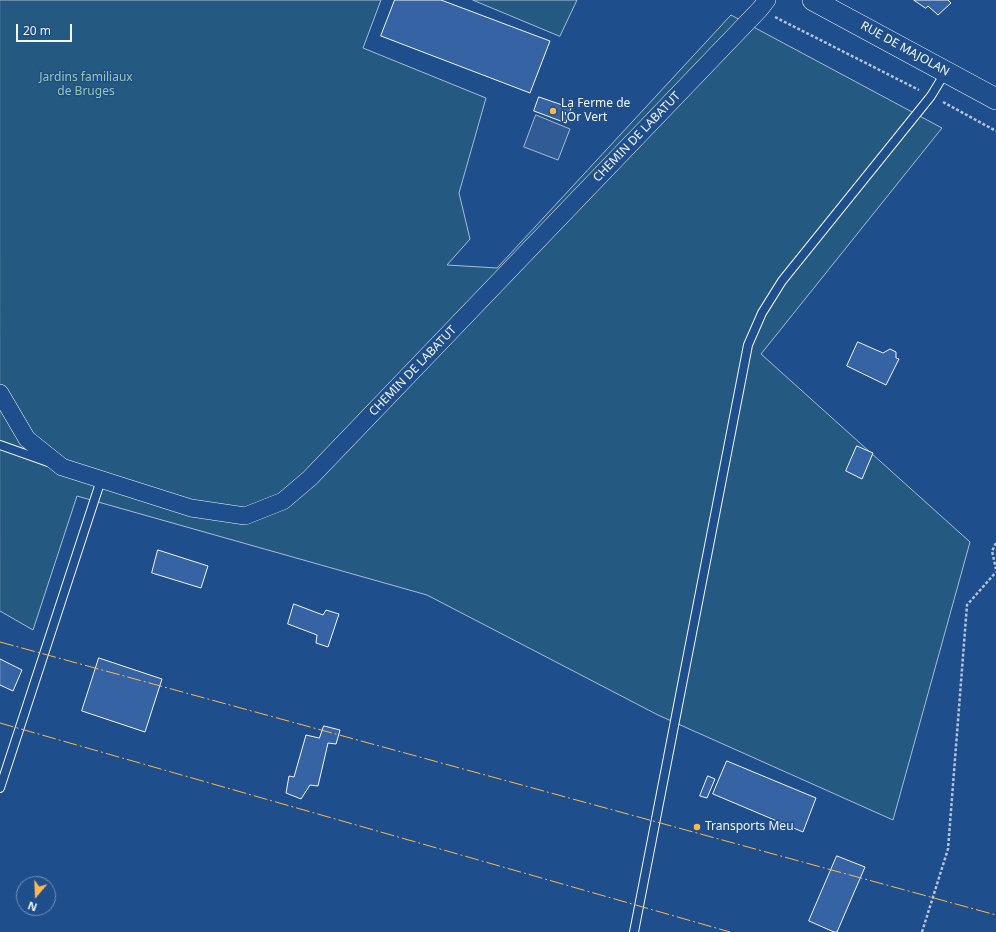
<!DOCTYPE html>
<html>
<head>
<meta charset="utf-8">
<style>
	body { margin:0 }
	#map { position:relative; width:996px; height:932px; overflow:hidden; background:#1f4e8c; font-family:"Noto Sans",sans-serif }
	canvas { display:block }
	.north { position:absolute; left:16px; top:876px; width:40px; height:40px; box-sizing:border-box; background:#1f4e8c; border:1px solid #7391ba; border-radius:50%; rotate:199deg; font-size:11px; font-weight:700; line-height:16px; text-align:center; color:#f2f6ff }
	.north::after { content:''; display:block; margin:auto; width:14px; height:18px; background:#ffb74d; clip-path:polygon(50% 0,100% 100%,50% 72%,0 100%) }
	.scale { position:absolute; left:16px; top:24px; width:56px; height:18px; box-sizing:border-box; border:2px solid #f2f6ff; border-top:0; padding-left:5px; font-size:12px; line-height:14px; white-space:nowrap; color:#f2f6ff; -webkit-text-stroke:3px #1f4e8c; paint-order:stroke }
</style>
</head>
<body>
<div id="map">
<canvas width="996" height="932"></canvas>
<div class="north">N</div>
<div class="scale">20 m</div>
</div>
<script>
const g = document.querySelector('canvas').getContext('2d');
g.lineJoin = 'round';
function fillPath(path, color) { g.fillStyle = color; g.fill(path, 'evenodd'); }
function stroke(path, color, width, dash) { g.strokeStyle = color; g.lineWidth = width; g.lineCap = dash ? 'butt' : 'round'; g.setLineDash(dash || []); g.stroke(path); }
function drawText(font, color, halo, rows, align = 'center') {
  g.font = font + ' "Noto Sans",sans-serif'; g.lineWidth = 3; g.setLineDash([]); g.textBaseline = 'middle'; g.strokeStyle = halo; g.fillStyle = color; for (const [text, x, y, turn = 0] of rows) {
    g.save(); g.translate(x, y); g.rotate((+turn || 0) * Math.PI / 180); g.textAlign = isNaN(turn) ? turn : align; if (halo) g.strokeText(text, 0, 0); g.fillText(text, 0, 0); g.restore();
  }
}
const green = new Path2D(`
	M0 0H381L363 48 486 98 459 193 470 239 447 265 497 268 731 15 942 128 761 354 970 542 893 820 658 715 427 595 77 496 33 630 0 611Z
	M473 0H577L560 36Z`);
const parking = new Path2D(`
	M536 115 570 129 558 160 524 147Z`);
const building = new Path2D(`
	M395 0H441L550 41 530 93 381 36Z
	M914 0H948L951 3 938 15 928 6 926 8Z
	M539 97 571 108 566 123 534 111Z
	M858 342 883 353 890 349 896 352V358L899 359 886 385 847 366Z
	M857 446 873 453 862 479 846 471Z
	M158 550 208 566 201 588 152 573Z
	M294 604 323 615 326 610 339 614 328 647 316 643 317 635 288 624Z
	M99 658 162 679 145 732 82 711Z
	M0 659 22 670 13 691 0 685Z
	M324 726 340 730 336 744 328 743 318 786 310 785 301 799 286 793 289 776 294 777 306 735 319 738Z
	M727 761 816 798 803 832 713 794Z
	M708 776 715 779 707 798 700 796Z
	M837 856 865 867 837 932H834L809 921Z`);
const path = new Path2D(`
	M775 17 919 90
	M943 102 996 131
	M996 543 992 551 996 569
	M922 932 948 849 967 605 996 572`);
const service = new Path2D(`
	M0 445 48 462
	M0 788 101 480
	M634 932 748 345 762 313 782 281 931 96 945 73`);
const minor = new Path2D(`
	M0 393 27 439 62 467 191 508 245 516 283 501 310 478 760 9 767 0`);
const tertiary = new Path2D(`
	M813 0 996 99`);
const power = new Path2D(`
	M0 642 996 915
	M0 723 730 932`);
const markers = [
	[553,111,4,"#ffb74d"],
	[697,827,4,"#ffb74d"]
];
const streetNames = [
	["RUE DE MAJOLAN",905,49,29],
	["CHEMIN DE LABATUT",637,137,-46],
	["CHEMIN DE LABATUT",413,371,-46]
];
const parkNames = [
	["Jardins familiaux",86,78],
	["de Bruges",86,92]
];
const poiNames = [
	["La Ferme de",561,104],
	["l'Or Vert",561,118],
	["Transports Meu",705,827]
];
fillPath(green, '#245a82');
stroke(green, '#a8bbd7', 1);
fillPath(parking, '#305b95');
stroke(parking, '#a8bbd7', 1);
fillPath(building, '#3563a3');
stroke(building, '#f2f6ff', 1);
stroke(service, '#f2f6ff', 10);
stroke(minor, '#f2f6ff', 18);
stroke(tertiary, '#f2f6ff', 22);
stroke(path, '#b3c4dc', 2.5, [3, 2]);
stroke(service, '#1f4e8c', 8);
stroke(minor, '#1f4e8c', 17);
stroke(tertiary, '#1f4e8c', 21);
stroke(power, '#ffb74d', 1, [14, 3, 2, 3]);
for (const [x, y, r, color] of markers) { const dot = new Path2D(); dot.arc(x, y, r, 0, 2 * Math.PI); g.fillStyle = color; g.fill(dot); stroke(dot, '#1f4e8c', 1.5); }
drawText('12px', '#f2f6ff', '#1f4e8c', streetNames);
drawText('12px', '#97c8a6', '#1f4e8c', parkNames);
drawText('12px', '#f2f6ff', '#1f4e8c', poiNames, 'left');
</script>
</body>
</html>
